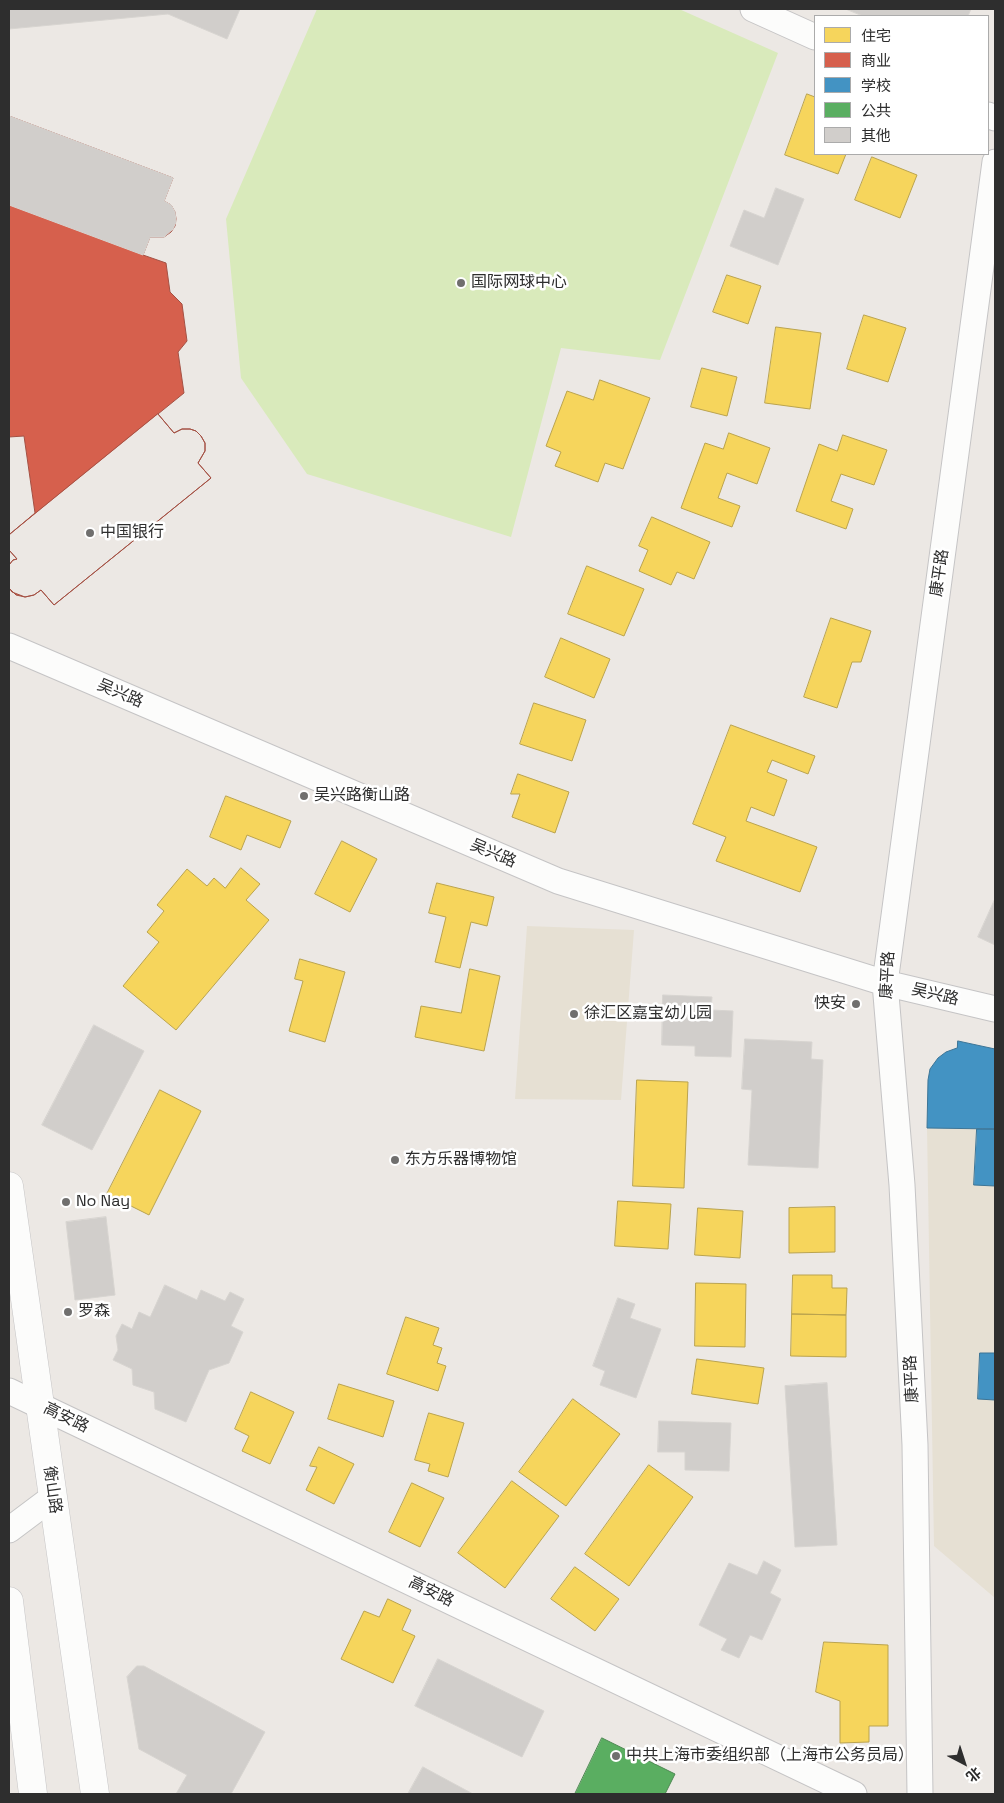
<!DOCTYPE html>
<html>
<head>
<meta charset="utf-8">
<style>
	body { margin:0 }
	#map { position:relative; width:1004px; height:1803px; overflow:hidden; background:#ece8e4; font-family:"Space Grotesk","Noto Sans SC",sans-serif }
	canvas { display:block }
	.frame { position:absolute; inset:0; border:10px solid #2e2e2e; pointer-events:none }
	.legend { position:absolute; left:814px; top:15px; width:175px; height:140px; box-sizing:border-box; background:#fff; border:1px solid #ababab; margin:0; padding:6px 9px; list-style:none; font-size:15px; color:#2e2e2e }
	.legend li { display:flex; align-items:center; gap:10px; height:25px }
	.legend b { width:25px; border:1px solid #ababab }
	.north { position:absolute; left:939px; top:1738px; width:50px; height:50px; -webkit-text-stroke:4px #fff; paint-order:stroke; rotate:140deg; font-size:14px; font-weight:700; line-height:20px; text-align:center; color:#2e2e2e }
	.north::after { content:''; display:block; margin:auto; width:18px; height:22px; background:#2e2e2e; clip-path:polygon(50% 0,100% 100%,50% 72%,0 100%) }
</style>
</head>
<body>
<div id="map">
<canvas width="1004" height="1803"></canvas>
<div class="frame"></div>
<ul class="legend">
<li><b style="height:14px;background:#f6d55c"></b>住宅</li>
<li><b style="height:14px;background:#d6604d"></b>商业</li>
<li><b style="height:14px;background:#4393c3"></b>学校</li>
<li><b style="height:14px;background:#5aae61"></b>公共</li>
<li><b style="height:14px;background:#d1cecb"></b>其他</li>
</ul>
<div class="north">北</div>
</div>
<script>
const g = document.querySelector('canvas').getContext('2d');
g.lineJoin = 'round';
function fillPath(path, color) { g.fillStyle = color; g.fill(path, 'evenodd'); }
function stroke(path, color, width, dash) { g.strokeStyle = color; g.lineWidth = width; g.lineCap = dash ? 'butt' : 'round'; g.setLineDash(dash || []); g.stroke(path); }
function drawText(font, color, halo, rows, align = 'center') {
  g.font = font + ' "Space Grotesk","Noto Sans SC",sans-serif'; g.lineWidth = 5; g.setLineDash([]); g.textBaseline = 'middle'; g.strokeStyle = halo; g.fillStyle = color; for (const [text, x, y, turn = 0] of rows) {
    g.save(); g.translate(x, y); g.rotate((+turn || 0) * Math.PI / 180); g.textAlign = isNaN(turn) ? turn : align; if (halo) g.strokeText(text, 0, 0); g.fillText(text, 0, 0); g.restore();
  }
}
const education = new Path2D(`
	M527 926 634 930 621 1100 515 1099Z
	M927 1128 995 1129V1598L934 1546Z`);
const pitch = new Path2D(`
	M317 9H679L778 53 660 360 561 348 511 537 307 474 241 378 226 219Z`);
const homes = new Path2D(`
	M807 94 815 97V154H846L838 174 785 155Z
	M872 157 917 175 900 218 855 200Z
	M727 275 761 286 748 324 713 312Z
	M864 315 906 328 888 382 847 369Z
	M776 327 821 333 810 409 765 403Z
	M702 368 737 377 727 416 691 407Z
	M600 380 650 398 623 469 605 463 598 482 555 466 561 452 546 446 567 391 593 400Z
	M729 433 770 448 757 484 727 473 718 498 740 506 732 527 681 508 705 443 723 449Z
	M843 435 887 450 874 485 841 474 831 501 853 509 846 529 796 511 819 444 837 451Z
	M652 517 710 542 694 579 677 572 671 585 639 571 648 550 639 546Z
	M587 566 644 589 624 636 568 614Z
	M831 618 871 631 861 662H852L837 708 804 697Z
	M561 638 610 659 594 698 545 677Z
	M534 703 586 720 572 761 520 744Z
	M731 725 815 756 808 774 772 760 767 772 787 780 774 816 751 807 746 821 817 847 800 892 716 861 726 837 693 824Z
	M518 774 569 792 555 833 512 817 520 794H511Z
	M226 796 291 821 280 848 247 835 241 850 210 837Z
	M342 841 377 859 350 912 315 894Z
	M241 868 260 884 246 900 269 920 176 1030 123 986 159 942 147 932 164 911 157 905 187 869 207 886 214 878 225 888Z
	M437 883 494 897 487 926 471 922 460 968 435 962 446 917 429 913Z
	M300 959 345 972 325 1042 289 1031 303 981 295 979Z
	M470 969 500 976 484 1051 415 1037 421 1006 461 1013Z
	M637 1080 688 1082 684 1188 633 1186Z
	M160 1090 201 1111 149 1215 107 1194Z
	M618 1201 671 1204 668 1249 615 1246Z
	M835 1207V1252L789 1253V1208Z
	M698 1208 743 1211 740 1258 695 1255Z
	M793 1275H832V1288H847L846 1315 792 1314Z
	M696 1283 746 1284 745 1347 695 1346Z
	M792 1314 846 1315V1357L791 1356Z
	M406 1317 439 1328 433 1345 442 1348 437 1363 446 1366 438 1391 387 1374Z
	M697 1359 764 1368 758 1404 692 1394Z
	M339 1384 394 1401 383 1437 328 1419Z
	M251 1392 294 1412 270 1464 242 1451 249 1436 235 1429Z
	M573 1399 620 1434 566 1506 519 1472Z
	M429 1413 464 1423 448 1477 428 1471 430 1464 415 1460Z
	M319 1447 354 1464 334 1504 306 1490 317 1467 310 1466Z
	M649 1465 693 1497 629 1586 585 1554Z
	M512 1481 559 1516 505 1588 458 1553Z
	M412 1483 444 1498 420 1547 389 1532Z
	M575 1567 619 1599 595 1631 551 1599Z
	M388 1599 411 1610 402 1630 415 1636 393 1683 341 1659 364 1611 379 1617Z
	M824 1642 888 1645V1726H869V1742L840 1743V1701L816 1692Z`);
const shops = new Path2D(`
	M9 116 173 178 164 201 171 205 175 212 176 219 175 226 171 232 164 237H150L143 255 166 263 170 292 182 304 187 341 178 352 184 393 158 414 174 433 182 429H190L196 431 201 436 205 443V451L198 463 211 478 54 605 41 590 34 595 25 597 16 595 9 588V565L13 560 17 559 9 550V535L35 513 24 436 9 437Z
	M158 414 174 433 182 429H190L196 431 201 436 205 443V451L198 463 211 478 54 605 41 590 34 595 25 597 12 592 9 588V565L13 560 17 559 9 550V535Z`);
const schools = new Path2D(`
	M958 1041 995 1049V1129L927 1128 928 1080 930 1069 938 1058 946 1052 957 1048Z
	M977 1129H995V1186L974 1185Z
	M980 1353H995V1400L978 1399Z`);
const public = new Path2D(`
	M602 1738 675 1774 665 1794H575Z`);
const building = new Path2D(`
	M9 9H240L227 39 168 14 9 29Z
	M846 9H971L968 16H863Z
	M9 116 173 178 164 201 171 205 175 212 176 222 173 229 164 237H150L143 255 9 205Z
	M776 188 804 199 778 265 730 246 744 210 764 218Z
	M995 899V945L978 937Z
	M663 995 712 997 711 1010 733 1011 731 1057 695 1056V1046L662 1045Z
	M94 1025 144 1051 92 1150 42 1125Z
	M745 1039 812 1042 811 1059 823 1060 818 1168 748 1165 752 1090 742 1089Z
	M106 1217 115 1295 75 1300 66 1222Z
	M165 1285 197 1300 201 1290 225 1301 230 1292 244 1299 231 1326 243 1332 229 1363 209 1370 186 1422 155 1409 154 1392 133 1385 132 1369 113 1360 118 1350 116 1336 122 1324 132 1329 139 1312 150 1317Z
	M618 1298 635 1304 630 1318 661 1329 636 1398 600 1385 605 1371 593 1366Z
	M827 1383 837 1545 795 1547 785 1386Z
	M659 1421 731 1423 729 1471 685 1470V1452H658Z
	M764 1561 781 1570 770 1593 781 1599 762 1640 750 1635 739 1658 721 1650 727 1639 699 1625 729 1563 757 1575Z
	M438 1659 544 1711 522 1757 415 1706Z
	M137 1666H144L265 1732 231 1794H176L187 1775 139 1749 127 1677Z
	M423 1767 473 1794H408Z`);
const street = new Path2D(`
	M753 9 815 37
	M988 115 995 118
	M9 646 558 881 885 983 995 1009
	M9 1391 854 1794
	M9 1530 53 1497
	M920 1794 915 1445 902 1185 885 983 995 162`);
const secondary = new Path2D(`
	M9 1186 95 1794
	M9 1601 33 1794`);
const markers = [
	[461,283,5,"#706f6e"],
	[90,533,5,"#706f6e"],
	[304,796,5,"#706f6e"],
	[856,1004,5,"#706f6e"],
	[574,1014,5,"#706f6e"],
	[395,1160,5,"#706f6e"],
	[66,1202,5,"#706f6e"],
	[68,1312,5,"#706f6e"],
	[616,1756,5,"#706f6e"]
];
const poiNames = [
	["国际网球中心",471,283],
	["中国银行",100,533],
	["吴兴路衡山路",314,796],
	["快安",846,1004,"right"],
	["徐汇区嘉宝幼儿园",584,1014],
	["东方乐器博物馆",405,1160],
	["No Nay",76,1202],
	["罗森",78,1312],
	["中共上海市委组织部（上海市公务员局）",626,1756]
];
const streetNames = [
	["康平路",940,573,-82],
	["吴兴路",120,694,23],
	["吴兴路",493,854,23],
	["康平路",888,975,-87],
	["吴兴路",935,995,13],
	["康平路",912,1379,-93],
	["高安路",66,1418,26],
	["衡山路",52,1490,82],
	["高安路",431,1592,26]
];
fillPath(education, '#e6e0d3');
fillPath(pitch, '#d9eabb');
fillPath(homes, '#f6d55c');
stroke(homes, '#baa34e', 1);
fillPath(shops, '#d6604d');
stroke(shops, '#a45144', 1);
fillPath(schools, '#4393c3');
stroke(schools, '#3d7596', 1);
fillPath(public, '#5aae61');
stroke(public, '#4d8852', 1);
fillPath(building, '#d1cecb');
stroke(building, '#d7d4d0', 1);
stroke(street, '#c5c4c5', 27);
stroke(secondary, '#c5c4c5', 29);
stroke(street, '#fcfcfb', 25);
stroke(secondary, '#fcfcfb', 28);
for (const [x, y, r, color] of markers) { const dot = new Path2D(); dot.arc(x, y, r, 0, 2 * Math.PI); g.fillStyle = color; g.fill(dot); stroke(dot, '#fff', 2); }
drawText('16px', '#2e2e2e', '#fff', poiNames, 'left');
drawText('16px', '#2e2e2e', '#fff', streetNames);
</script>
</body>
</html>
